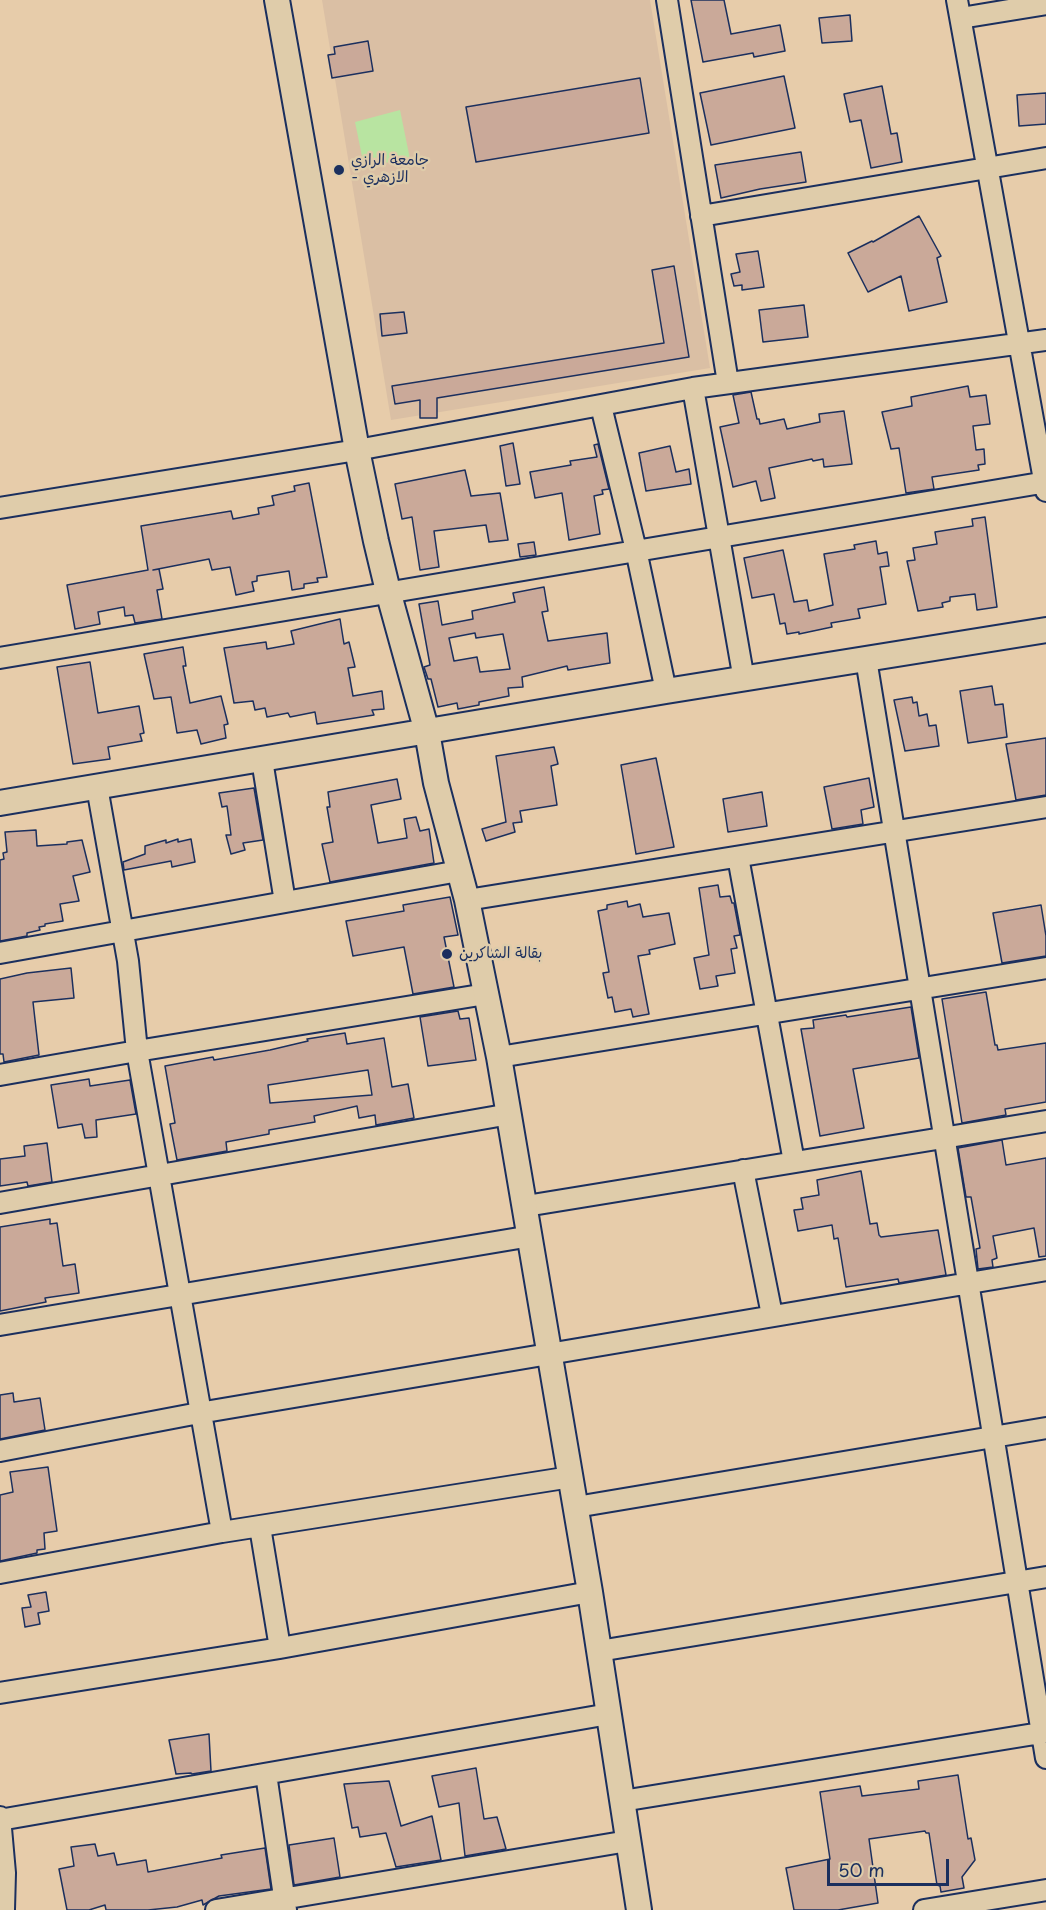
<!DOCTYPE html>
<html>
<head>
<meta charset="utf-8">
<style>
	body { margin:0 }
	#map { position:relative; width:1046px; height:1910px; overflow:hidden; background:#e7ccaa; font-family:"Playpen Sans",sans-serif }
	canvas { display:block }
	.scale { position:absolute; left:827px; top:1859px; width:122px; height:27px; box-sizing:border-box; border:3px solid #1b2f5e; border-top:0; padding-left:8px; font-size:18px; line-height:21px; white-space:nowrap; color:#1b2f5e; -webkit-text-stroke:4px #dfccaa; paint-order:stroke }
</style>
</head>
<body>
<div id="map">
<canvas width="1046" height="1910"></canvas>
<div class="scale">50 m</div>
</div>
<script>
const g = document.querySelector('canvas').getContext('2d');
g.lineJoin = 'round';
function fillPath(path, color) { g.fillStyle = color; g.fill(path, 'evenodd'); }
function stroke(path, color, width, dash) { g.strokeStyle = color; g.lineWidth = width; g.lineCap = dash ? 'butt' : 'round'; g.setLineDash(dash || []); g.stroke(path); }
function drawText(font, color, halo, rows, align = 'center') {
  g.font = font + ' "Playpen Sans","Playpen Sans Arabic",sans-serif'; g.lineWidth = 5; g.setLineDash([]); g.textBaseline = 'middle'; g.strokeStyle = halo; g.fillStyle = color; for (const [text, x, y, turn = 0] of rows) {
    g.save(); g.translate(x, y); g.rotate((+turn || 0) * Math.PI / 180); g.textAlign = isNaN(turn) ? turn : align; if (halo) g.strokeText(text, 0, 0); g.fillText(text, 0, 0); g.restore();
  }
}
const built = new Path2D(`
	M322 0H650L710 368 391 420Z`);
const green = new Path2D(`
	M400 110 410 159 364 166 355 122Z`);
const building = new Path2D(`
	M691 0H724L731 34 780 25 785 51 754 57 753 53 703 62Z
	M850 15 852 41 822 43 819 18Z
	M368 41 373 71 332 78 328 55 335 54 334 47Z
	M784 76 795 128 711 145 700 93Z
	M640 78 649 133 476 162 466 107Z
	M882 86 891 134 897 133 902 162 871 168 861 120 850 122 844 94Z
	M1046 93V124L1019 126 1017 95Z
	M801 152 806 182 760 189 721 198 715 165Z
	M919 216 941 256 937 258 947 302 909 311 901 276 868 292 848 253 872 241 873 242Z
	M758 251 764 287 742 290V285L734 286 731 274 740 272 736 254Z
	M674 266 689 357 437 398V418H420V400L395 404 392 386 664 343 652 270Z
	M804 305 808 337 763 342 759 310Z
	M404 312 407 333 382 336 380 314Z
	M968 386 970 397 986 395 990 424 973 426 976 450 984 449 985 464 978 465 979 470 932 477 934 489 906 493 899 448 891 449 882 412 912 406 911 397Z
	M751 392 757 419H759L760 424 784 419 787 429 820 422 819 414 844 411 852 464 824 467 823 459 813 461 812 459 769 468 775 498 761 501 756 481 733 487 720 427 739 423 733 395Z
	M513 443 520 484 506 486 500 446Z
	M598 444 609 489 602 490 603 494 594 496 600 534 569 540 562 493 535 498 530 472 571 465 570 461 597 457 594 445Z
	M670 446 676 472 689 469 691 484 646 491 639 453Z
	M465 470 471 496 500 493 508 540 489 542 486 525 434 531 439 567 420 570 412 517 402 519 395 484Z
	M309 483 327 577 317 578 318 582 304 584V588L292 590 289 571 257 576V581L252 582 254 591 236 595 230 567 212 570 209 559 153 570 159 569 163 589 157 590 162 619 135 623 133 615 125 616 124 607 98 612 100 624 75 629 67 585 148 570 141 526 231 511 233 519 259 514 258 508 274 505 272 496 295 491 294 486Z
	M985 517 997 607 977 610 975 594 950 597V601L942 603 943 607 918 611 907 561 915 560 913 548 937 544 935 532 973 526 972 519Z
	M876 541 878 554 887 552 889 566 880 567 886 604 858 609 860 618 831 623 832 627 799 634V632L787 634 785 623 780 624 774 594 752 598 744 558 783 550 794 602 807 600 809 611 833 605 824 554 855 549 854 545Z
	M534 542 536 555 520 557 518 544Z
	M544 587 548 611 542 612 548 641 607 633 610 663 568 670 567 666 522 677 523 687 508 688 509 696 479 702V705L458 709 457 703 438 707 431 679H428L424 667 430 665 419 604 438 601 442 625 473 619 472 611 515 602 513 593ZM475 633 476 638 503 634 510 669 480 672 477 657 454 661 449 638Z
	M340 619 344 644 349 642 355 667 348 668 353 696 382 691 384 709 372 710 374 715 317 724 315 712 290 717 288 713 267 717 265 708 255 710 253 701 234 703 224 648 266 642 267 649 294 644 291 631Z
	M183 647 186 666H183L190 703 221 696 228 724 224 725 226 738 201 744 197 730 177 733 171 697 154 699 144 654Z
	M90 662 98 713 139 706 144 733 140 734 142 741 108 747 110 759 73 764 57 667Z
	M992 686 995 705 1003 704 1007 737 968 743 960 691Z
	M912 697 913 703 917 702 919 716 927 714 929 726 936 725 939 746 905 751 894 700Z
	M1046 738V795L1016 800 1006 744Z
	M554 747 558 764 551 766 557 805 520 811 522 822 513 823 515 832 486 841 482 829 506 822 496 756Z
	M656 758 674 847 636 854 621 765Z
	M869 778 874 807 861 810 863 824 832 829 824 787Z
	M397 779 401 799 371 805 378 843 407 838 404 819 416 817 420 831 429 829 434 863 330 882 322 844 333 842 327 807H330L328 792Z
	M254 788 263 840 243 843 245 850 231 854 226 835H231L227 806 222 807 219 793Z
	M762 792 767 826 728 832 723 799Z
	M36 830 37 846 67 844V842L82 840 90 872 73 876 79 901 60 904 63 921 45 924V926L39 927 40 930 27 933V936L0 941V860L4 859 3 853 7 852 5 832Z
	M178 839V842L191 839 195 862 172 867 171 861 124 870 123 862 145 854V846L166 840V843Z
	M718 885 720 897 730 896 732 903H734L740 935 734 936 737 948 731 949 735 973 716 976 718 986 700 989 694 958 709 955 699 888Z
	M450 897 458 935 444 937 454 987 413 994 404 947 353 956 346 921 404 911 403 905Z
	M627 901 628 907 640 904 643 917 669 913 675 944 649 950 650 954 638 956 649 1014 633 1017 631 1009 615 1012 612 997 608 998 603 973 609 972 598 911 607 909V905Z
	M1041 905 1046 936V956L1002 963 993 913Z
	M71 968 74 998 33 1002 39 1055 4 1062 3 1054H0V979L27 973Z
	M986 992 995 1045H997L998 1050 1046 1043V1102L1005 1109 1006 1115 962 1123 942 999Z
	M911 1007 919 1058 853 1069 864 1128 820 1136 801 1029 814 1028 813 1020 846 1015 847 1017Z
	M458 1011 460 1019 469 1018 476 1060 428 1066 420 1017Z
	M345 1033 347 1044 384 1038 392 1087 408 1084 414 1118 376 1125 375 1115 359 1118 357 1106 314 1116 315 1122 269 1130V1134L226 1142 227 1151 177 1160 170 1124 175 1123 165 1066 213 1057 214 1060 270 1050 308 1041 307 1039ZM368 1070 372 1095 270 1103 268 1085Z
	M89 1079 90 1086 130 1080 136 1114 96 1120 97 1137 85 1138 82 1124 58 1128 51 1085Z
	M1002 1140 1006 1165 1046 1158V1256L1039 1257 1034 1228 993 1236 997 1258 992 1260 993 1267 978 1269 976 1249 980 1248 971 1197H966L958 1148Z
	M47 1143 52 1182 28 1186 27 1182 0 1186V1159L25 1156 24 1146Z
	M861 1171 870 1224 877 1223 879 1235 881 1237 938 1230 946 1275 899 1283 898 1279 846 1287 838 1238 834 1239 832 1225 798 1231 794 1210 803 1209 801 1198 819 1195 817 1180Z
	M50 1219V1224L57 1223 63 1266 75 1264 79 1293 45 1298 46 1302 0 1311V1227Z
	M13 1393 14 1402 40 1398 45 1430 0 1439V1395Z
	M48 1467 57 1531 44 1533 45 1549 37 1550V1553L0 1561V1495L13 1492 10 1472Z
	M46 1592 49 1611 38 1613 40 1624 25 1627 22 1608 31 1607 28 1595Z
	M209 1734 211 1771 192 1774 191 1773 176 1774 169 1740Z
	M476 1768 484 1819 497 1817 506 1849 465 1856 459 1803 439 1807 432 1776Z
	M958 1775 968 1839 971 1838 975 1860 962 1877 964 1888 941 1892 940 1886 937 1885 929 1833H926L925 1831 869 1839 878 1903 838 1910H794L786 1868 830 1859 820 1792 860 1786 862 1796 919 1789 918 1781Z
	M389 1781 401 1826 432 1816 441 1860 396 1867 386 1833 360 1837 358 1827 352 1828 344 1784Z
	M334 1838 340 1877 294 1885 289 1845Z
	M95 1844 98 1856 114 1853 117 1865 146 1860 148 1872 222 1858 221 1855 265 1848 271 1889 219 1896 203 1905 202 1900 177 1907 148 1910H106L105 1905 89 1910H67L59 1869 74 1866 71 1847Z`);
const minor = new Path2D(`
	M667 0 728 383
	M957 0 1046 491
	M961 18 1046 4
	M701 216 1046 158
	M693 388 744 680
	M601 406 636 550 666 691
	M0 508 357 450 693 388 1046 340
	M0 658 1046 482
	M866 659 1046 1758
	M262 760 285 902
	M97 787 128 961 137 1051 222 1532
	M738 857 794 1162
	M467 900 1046 807
	M0 953 459 871
	M499 1057 1046 968
	M0 1075 137 1051 486 994
	M743 1170 772 1315
	M0 1203 510 1114
	M526 1206 1046 1121
	M0 1325 531 1236
	M0 1451 199 1413 1046 1270
	M576 1507 1046 1428
	M260 1527 280 1648
	M0 1573 222 1532 571 1477
	M599 1651 1046 1577
	M0 1693 280 1648 590 1592
	M266 1774 286 1910
	M622 1801 1046 1732
	M0 1817 5 1873 4 1910
	M0 1820 609 1714
	M216 1910 628 1841
	M924 1910 1046 1890`);
const tertiary = new Path2D(`
	M277 0 357 450 376 541 388 591 427 732 436 783 467 900 499 1057 590 1592 639 1910
	M0 803 666 691 1046 630`);
const markers = [
	[339,170,6,"#1b2f5e"],
	[447,954,6,"#1b2f5e"]
];
const poiNames = [
	["جامعة الرازي",351,161],
	["- الازهري",351,178],
	["بقالة الشاكرين",459,954]
];
fillPath(built, '#dabfa4');
fillPath(green, '#b8e4a1');
fillPath(building, '#caa999');
stroke(building, '#1b2f5e', 1.5);
stroke(minor, '#1b2f5e', 24);
stroke(tertiary, '#1b2f5e', 28);
stroke(minor, '#dfccaa', 20);
stroke(tertiary, '#dfccaa', 24);
for (const [x, y, r, color] of markers) { const dot = new Path2D(); dot.arc(x, y, r, 0, 2 * Math.PI); g.fillStyle = color; g.fill(dot); stroke(dot, '#dfccaa', 2); }
drawText('15px', '#1b2f5e', '#dfccaa', poiNames, 'left');
</script>
</body>
</html>
